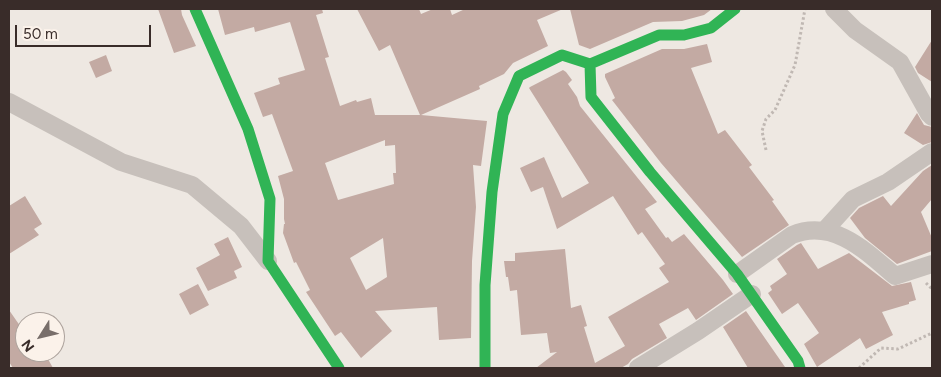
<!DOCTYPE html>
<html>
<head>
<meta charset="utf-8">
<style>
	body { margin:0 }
	#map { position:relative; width:941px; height:377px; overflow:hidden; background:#eee8e2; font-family:Figtree,sans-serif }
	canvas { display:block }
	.frame { position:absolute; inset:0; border:10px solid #392c29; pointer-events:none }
	.north { position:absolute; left:15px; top:312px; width:50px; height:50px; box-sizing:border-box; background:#fbf2ea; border:1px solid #ada39d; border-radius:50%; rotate:234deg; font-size:14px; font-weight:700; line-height:20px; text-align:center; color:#392c29 }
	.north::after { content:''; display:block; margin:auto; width:18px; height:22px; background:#786e6a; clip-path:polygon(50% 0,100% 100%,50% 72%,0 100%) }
	.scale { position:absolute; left:15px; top:25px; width:136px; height:22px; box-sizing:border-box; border:2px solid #392c29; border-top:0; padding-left:6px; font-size:15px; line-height:18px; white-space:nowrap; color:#392c29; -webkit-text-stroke:4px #fbf2ea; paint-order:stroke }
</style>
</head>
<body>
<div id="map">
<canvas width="941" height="377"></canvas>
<div class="frame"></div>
<div class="north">N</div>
<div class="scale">50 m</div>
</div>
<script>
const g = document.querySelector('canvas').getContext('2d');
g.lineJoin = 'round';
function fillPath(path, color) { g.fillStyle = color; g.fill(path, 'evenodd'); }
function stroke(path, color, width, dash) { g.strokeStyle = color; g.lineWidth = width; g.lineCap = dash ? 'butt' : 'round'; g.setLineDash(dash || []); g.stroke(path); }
const building = new Path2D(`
	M158 9H181L182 15 196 46 174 53Z
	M218 9H322L323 13 316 15 329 57 325 58 340 106 356 100 357 102 371 98 375 115H420L390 45 379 51 357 9H419L421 14 433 9H450L452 15 465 9H563L537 20 548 46 513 63 504 74 479 86 480 89 421 115 487 121 481 166 473 165 476 207 472 261 471 338 439 340 437 307 375 311 392 331 361 358 341 332 335 336 306 292 310 290 296 262 294 263 283 233 284 224H285L284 219V199L278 176 293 171 272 114 263 117 254 93 280 84 278 78 305 70 290 22 255 32 254 27 225 35ZM385 140V146L395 145 396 173H393L394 184 338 200 325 163ZM383 238 387 277 366 290 350 258Z
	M570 9H712L704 15 682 21 653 22 590 49 579 45Z
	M932 40V82L918 73 915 67Z
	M707 44 712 62 691 68 718 134 725 130 752 165 749 167 774 200 772 201 789 225 742 257 661 163 612 100 615 98 605 77V74L662 49H684Z
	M106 55 112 71 96 78 89 62Z
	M563 70 566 72 572 80 568 84 577 97 580 106 657 202 645 209 666 238 668 237 672 242 684 234 723 280 733 294 696 320 688 308 659 324 667 338 632 359 628 364 621 368H536L557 352 550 353 547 333 521 335 517 290 510 291 508 277H506L504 261H515V253L565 249 571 308 581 305 587 326 584 327 595 363 625 346 608 317 669 282 659 268 665 264 642 232 638 235 613 196 557 229 543 187 531 192 520 168 544 157 562 198 589 183 529 88 530 87Z
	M917 113 924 125 932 127V142L923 145 904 133Z
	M932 165V199L921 212 932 238V251L897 264 865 238 850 218 859 208 883 196 891 206 923 171Z
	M25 196 42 224 34 229 39 235 9 254V206Z
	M228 237 242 267 234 271 237 278 208 291 196 268 220 255 214 244Z
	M801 243 818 269 849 253 892 286 911 282 916 300 909 302V304L882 312 893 335 866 349 860 338 817 367 804 344 819 333 798 303 782 314 768 293 772 290 770 286 787 274 777 259 797 245Z
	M198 284 209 305 190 315 179 294Z
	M9 310 25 333V352H44L53 368H13L9 362Z
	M746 311 785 367V368H748L723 327Z`);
const path = new Path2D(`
	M766 150 762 131 766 119 775 110 795 65 805 9
	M926 283 932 289
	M859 368 881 348 898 349 932 333`);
const street = new Path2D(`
	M834 9 855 30 900 62 929 114 932 117
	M9 102 121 162 192 185 241 226 268 261
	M824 231 853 199 888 182 932 152
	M737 274 792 235C833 218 866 251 895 276L932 264
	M638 368 698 331 752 294`);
const fast = new Path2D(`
	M195 9 248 129 270 199 268 261 339 368
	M590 64 591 97 650 172 737 274 798 361 800 368
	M485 368V285L492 192 503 114 519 76 562 55 590 64 659 35H684L711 28 735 9`);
fillPath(building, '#c3aaa3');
stroke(path, '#c0b8b3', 3, [2.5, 2.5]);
stroke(street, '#c7c0bb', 18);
stroke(fast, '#30b455', 11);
</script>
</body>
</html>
